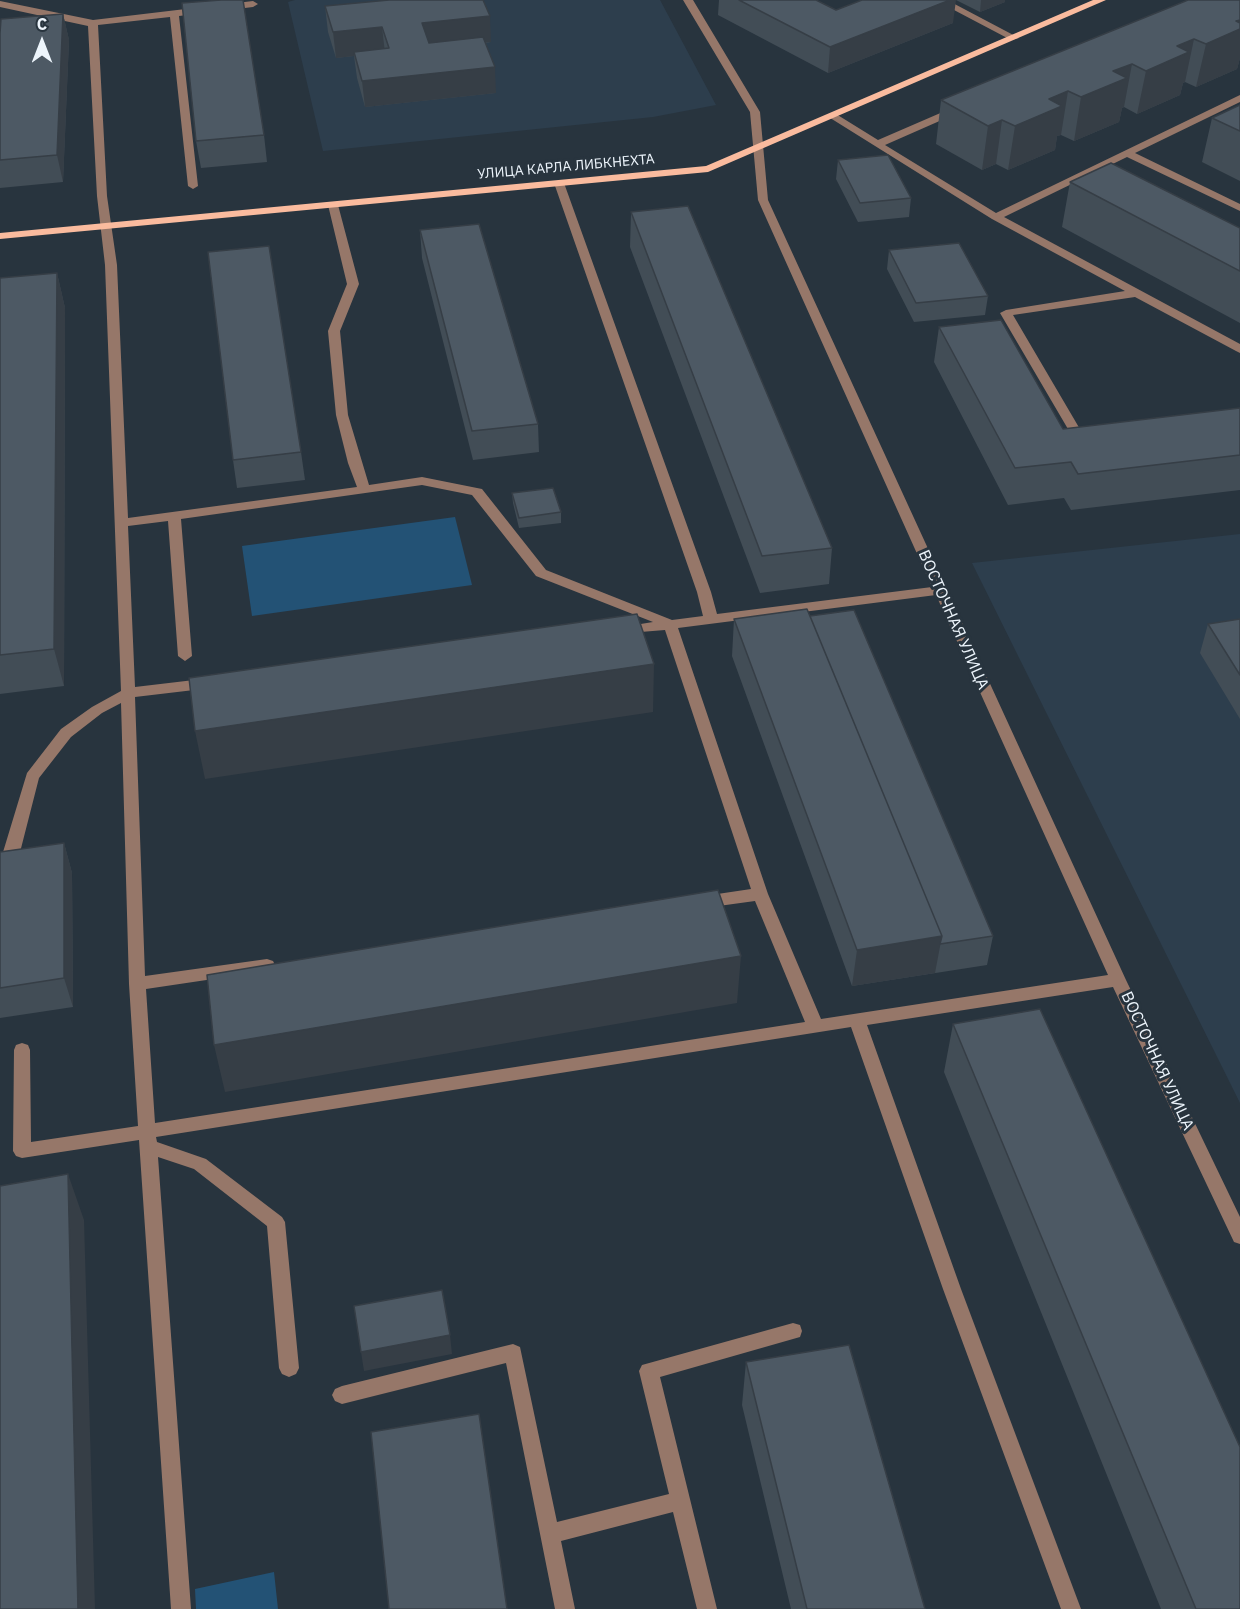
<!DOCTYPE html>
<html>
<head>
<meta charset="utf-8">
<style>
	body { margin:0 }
	#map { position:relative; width:1240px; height:1609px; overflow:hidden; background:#28343e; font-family:"IBM Plex Sans",sans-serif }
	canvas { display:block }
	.north { position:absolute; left:12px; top:12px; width:60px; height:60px; -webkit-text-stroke:4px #28343e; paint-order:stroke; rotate:0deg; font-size:16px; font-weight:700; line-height:24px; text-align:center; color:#edf5fc }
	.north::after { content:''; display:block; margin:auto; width:21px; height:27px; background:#edf5fc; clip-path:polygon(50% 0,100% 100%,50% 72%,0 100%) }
</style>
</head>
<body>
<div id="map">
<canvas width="1240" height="1609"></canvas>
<div class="north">С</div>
</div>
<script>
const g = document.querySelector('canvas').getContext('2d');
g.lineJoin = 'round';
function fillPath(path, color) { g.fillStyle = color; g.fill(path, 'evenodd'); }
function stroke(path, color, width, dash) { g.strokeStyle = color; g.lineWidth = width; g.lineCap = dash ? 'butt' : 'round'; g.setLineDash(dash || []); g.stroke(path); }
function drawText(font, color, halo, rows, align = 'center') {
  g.font = font + ' "IBM Plex Sans",sans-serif'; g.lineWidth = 6; g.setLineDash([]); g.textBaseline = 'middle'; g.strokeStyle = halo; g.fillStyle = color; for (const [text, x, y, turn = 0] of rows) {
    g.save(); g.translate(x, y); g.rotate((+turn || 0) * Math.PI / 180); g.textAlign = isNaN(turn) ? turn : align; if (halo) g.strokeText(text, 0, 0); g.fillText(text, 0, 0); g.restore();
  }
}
const built = new Path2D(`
	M295 0H660L716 105 653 117 323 151 288 2Z
	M1240 534V1103L972 563Z`);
const green = new Path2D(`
	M455 517 472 585 252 616 242 546Z
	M274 1572 278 1609H196L195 1589Z`);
const minor = new Path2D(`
	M683 0H693L760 112 768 200 1126 980 1240 1217V1244L1234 1242 1113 987 867 1025 961 1289 1081 1609H1061L943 1289 851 1027 156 1137 157 1142 206 1159 282 1217 285 1222 299 1368 296 1374 289 1377 282 1374 279 1368 267 1226 194 1169 158 1157 191 1609H171L139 1140 22 1158 16 1156 13 1151 14 1050 16 1045 22 1043 28 1045 30 1050 31 1142 138 1126 129 984 121 703 102 713 71 737 39 778 17 864 14 868 0 875V862L27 773 61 729 92 707 121 691 105 265 97 196 88 26 0 7V1L93 20 253 1 258 4 253 7 179 16 198 186 193 189 188 186 170 17 98 25 107 196 117 265 128 518 357 487 348 463 336 415 328 331 347 284 328 205 333 202 338 205 359 284 340 331 348 415 369 485 422 477 482 489 546 570 672 620 703 616 697 592 554 183 559 180 564 183 711 592 717 614 932 587 758 200 750 112ZM422 485 472 495 536 576 653 622 616 628 614 631 616 634 665 630 751 889 704 896 698 898 696 902 698 906 704 908 755 901 805 1022 155 1123 146 989 267 971 273 969 275 965 273 961 267 959 145 976 135 697 211 688 218 683 211 678 135 687 128 526 168 521 178 656 185 661 192 656 181 519ZM936 595 1108 975 821 1019 768 894 678 628Z
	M935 0H947L1019 38 1011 40Z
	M1240 95V102L1135 153 1240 204V211L1127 157 1004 217 1240 344V353L1236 351 1135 297 1013 315 1084 436 1091 440 1081 445 1075 441 1000 313 1006 310 1125 291 992 219 827 116 836 114 878 140 952 108H960V112L885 145 996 213Z
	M793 1323 800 1325 802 1331 800 1337 660 1377 717 1609H697L673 1512 561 1541 575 1609H555L506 1363 342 1404 335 1401 332 1395 335 1389 342 1386 513 1344 520 1347 557 1522 669 1494 639 1371 642 1365Z`);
const major = new Path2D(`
	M1093 0H1106L708 172 0 239V233L706 166Z`);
const wall = new Path2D(`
	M719 0H816L836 10 953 23 828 73 718 15Z
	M956 0H1005V2L980 12Z
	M1188 0 1240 58 1237 69 1196 87 1185 82 1183 83 1180 95 1137 114 1124 107 1122 108 1119 122 1074 141 1061 135 1057 136 1055 150 1008 170 996 164 982 170 936 144 941 100Z
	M325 6 491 42 486 43 496 93 365 107 357 78 354 56 336 58 328 32Z
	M63 14 69 40 63 182 0 188V33Z
	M1240 105V181L1202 162 1212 118Z
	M264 135 267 162 201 168 196 141Z
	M838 160 911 198 909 217 858 222 836 179Z
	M1070 182 1240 228V323L1062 227Z
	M631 212 832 548 829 584 760 593 630 247Z
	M420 230 538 424 539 452 473 460 422 258Z
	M889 250 988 296 985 315 914 322 887 269Z
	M57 273 65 308 64 686 0 694V278Z
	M939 327 1063 429 1240 408V490L1071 510 1064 498 1008 505 934 362Z
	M301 452 305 480 237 488 233 460Z
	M512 493 561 512V523L519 528 513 503Z
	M810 616 993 936 987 965 852 986 732 656 734 619Z
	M1240 619V719L1200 653 1208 624Z
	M64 843 72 873 73 1007 0 1018V852Z
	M953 1024 1240 1609H1161L944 1072Z
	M746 1362 925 1609H791L742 1405Z`);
const shadedWall = new Path2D(`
	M950 0H956L953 23 828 73 830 47Z
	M981 0H1005V2L980 12Z
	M63 14 69 40 63 182 57 155Z
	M490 16 491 42 424 49 422 23Z
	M1240 20V58L1237 69 1196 87 1206 44 1236 21Z
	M382 27 385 53 354 52V56L336 58 333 32Z
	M1194 39 1185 82 1183 83 1180 95 1137 114 1146 71 1177 46Z
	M1132 64 1124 107 1122 108 1119 122 1074 141 1081 97 1113 71Z
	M495 67 496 93 365 107 362 81Z
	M1068 91 1061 135 1057 136 1055 150 1008 170 1015 126 1049 99Z
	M1002 120 996 164 982 170 988 126Z
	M57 273 65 308 64 686 54 649Z
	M654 664 653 712 205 779 195 731Z
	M64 843 72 873 73 1007 64 978Z
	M942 936 935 973 852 986 857 950Z
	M741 956 737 1003 225 1092 214 1045Z
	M68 1174 84 1220 95 1609H78Z
	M450 1335 452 1354 364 1371 361 1352Z`);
const building = new Path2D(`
	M221 0H243L264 135 196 141 182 3Z
	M389 0H483L490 16 422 23 429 43 483 37 495 67 362 81 354 52 389 48 382 27 333 32 325 6Z
	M739 0H816L836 10 862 0H950L830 47Z
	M1188 0H1240V20L1236 21 1240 23V29L1206 44 1194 39 1177 46 1189 52 1146 71 1132 64 1113 71 1127 78 1081 97 1068 91 1049 99 1062 106 1015 126 1002 120 988 126 941 100Z
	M63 14 57 155 0 160V33L1 19Z
	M1240 105V131L1212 118Z
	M888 155 911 198 860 203 838 160Z
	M1111 163 1240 228V271L1070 182Z
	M688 206 832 548 762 556 631 212Z
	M479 224 538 424 472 431 420 230Z
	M959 243 988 296 916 303 889 250Z
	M269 246 301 452 233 460 208 252Z
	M57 273 54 649 0 655V278Z
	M1001 320 1063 429 1240 408V455L1078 474 1071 462 1015 468 939 327Z
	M553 488 561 512 519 518 512 493Z
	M807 609 942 936 857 950 734 619Z
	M854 610 993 936 940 944 942 936 810 616Z
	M637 614 654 664 195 731 189 678Z
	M1240 619V675L1208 624Z
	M64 843V978L0 988V852Z
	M718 890 741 956 214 1045 207 975Z
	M1040 1009 1240 1447V1609H1196L953 1024Z
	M68 1174 78 1609H0V1186Z
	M442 1290 450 1335 361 1352 354 1306Z
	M849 1345 925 1609H807L746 1362Z
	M479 1414 507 1609H389L371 1432Z`);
const farStreetnames = [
	["УЛИЦА КАРЛА ЛИБКНЕХТА",566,167,-5]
];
const streetNames = [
	["ВОСТОЧНАЯ УЛИЦА",953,620,66],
	["ВОСТОЧНАЯ УЛИЦА",1157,1061,65]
];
fillPath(built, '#2d3e4d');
fillPath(green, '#235275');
fillPath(minor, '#967769');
fillPath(major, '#fabb9e');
fillPath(wall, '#424d56');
fillPath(shadedWall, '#363e46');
fillPath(building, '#4d5964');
stroke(building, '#363e46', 1.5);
drawText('14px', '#edf5fc', '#28343e', farStreetnames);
drawText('16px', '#edf5fc', '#28343e', streetNames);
</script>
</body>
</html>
